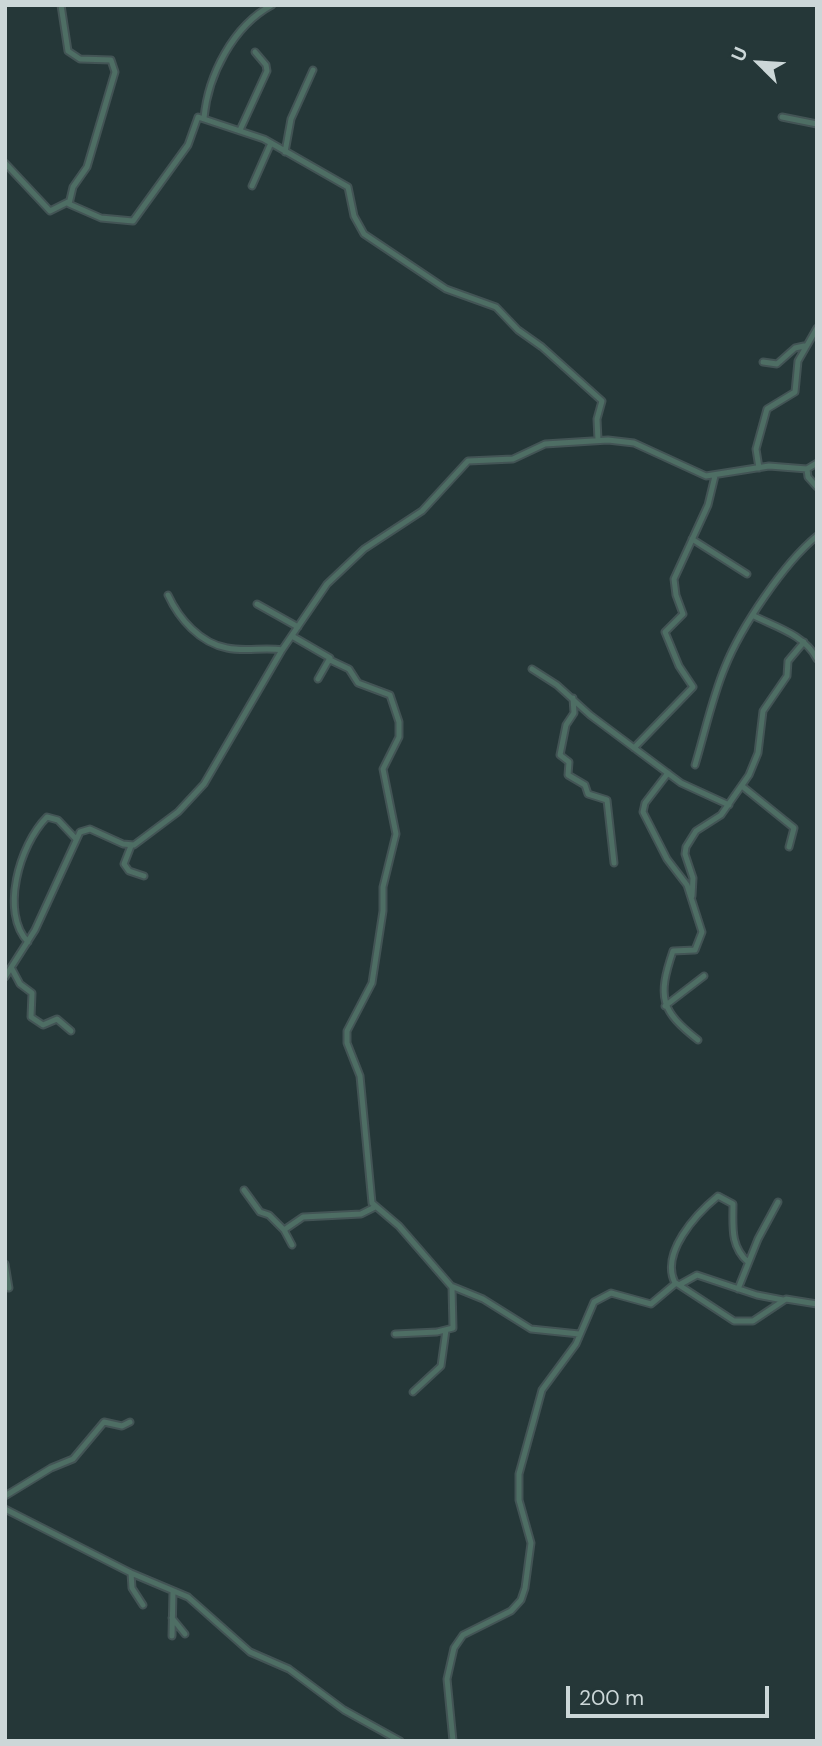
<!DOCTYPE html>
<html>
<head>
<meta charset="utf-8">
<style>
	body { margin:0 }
	#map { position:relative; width:822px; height:1746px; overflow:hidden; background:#253738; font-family:"DM Sans",sans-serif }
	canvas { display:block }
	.frame { position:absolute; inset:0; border:7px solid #ccd7d8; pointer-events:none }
	.north { position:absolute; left:724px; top:28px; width:70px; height:70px; -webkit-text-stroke:5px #253738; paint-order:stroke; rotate:294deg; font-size:19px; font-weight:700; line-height:28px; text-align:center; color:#ccd7d8 }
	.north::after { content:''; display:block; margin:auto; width:24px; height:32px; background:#ccd7d8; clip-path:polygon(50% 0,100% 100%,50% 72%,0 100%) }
	.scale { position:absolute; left:566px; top:1686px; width:203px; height:32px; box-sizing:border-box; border:4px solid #ccd7d8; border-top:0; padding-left:9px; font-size:21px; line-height:24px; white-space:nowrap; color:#ccd7d8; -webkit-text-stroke:5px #253738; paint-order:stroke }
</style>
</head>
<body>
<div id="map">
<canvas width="822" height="1746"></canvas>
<div class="frame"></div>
<div class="north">U</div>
<div class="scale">200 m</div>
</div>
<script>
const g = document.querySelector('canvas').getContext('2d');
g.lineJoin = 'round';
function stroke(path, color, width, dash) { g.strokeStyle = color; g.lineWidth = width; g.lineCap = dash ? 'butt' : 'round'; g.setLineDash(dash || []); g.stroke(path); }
const street = new Path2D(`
	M61 5 68 51 80 59 111 60 115 72 87 167 73 187 69 204 101 218 133 221 188 145 198 117 264 139 348 187 354 216 364 234 446 289 496 307 518 330 542 347 602 401 597 419 598 440
	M782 117 817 124
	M204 118C208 75 233 26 272 5
	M240 130 267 71 266 65 255 52
	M285 152 291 119 313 70
	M5 163 50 211 68 202
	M252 186 271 143
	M763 362 777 364 795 348 804 346
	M759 468 756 449 767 409 795 392 798 361 817 328
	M807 469 808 477 817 487
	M692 539 747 574
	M168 595C179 619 200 643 227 648 245 652 264 647 282 650
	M257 604 298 627
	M754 616C776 627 805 635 817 659
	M292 636 330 658 318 679
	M330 660 349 669 358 683 390 695 399 722V737L383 769 396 834 383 887V911L372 983 347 1031V1043L360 1076 372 1203 399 1226 451 1286 483 1299 531 1329 579 1334
	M532 669 557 685 590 715 681 783 729 805
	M573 698 574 713 566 725 560 755 569 762 568 775 585 785 588 794 607 800 614 863
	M634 748 693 687 679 666 665 632 683 614 676 595 674 579 708 505 715 476
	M695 765C705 732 712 698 725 667 741 627 784 563 817 536
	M668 773 645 803 643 812 667 859 687 885 702 932 695 950 673 951C657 998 661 1011 698 1040
	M742 786 794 828 789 847
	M131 846 124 864 129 871 144 876
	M692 896 693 878 685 854 686 847 696 831 721 815 749 775 758 753 763 711 787 676 788 661 804 642
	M28 942C0 913 19 845 47 817L58 820 76 839
	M12 969 20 984 32 993 31 1017 43 1025 57 1019 71 1031
	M5 977 35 930 80 832 90 829 123 844 134 845 178 812 204 784 282 650 327 584 364 549 422 511 468 461 513 459 545 444 608 440 634 443 706 476 769 466 807 469 817 463
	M665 1006 704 976
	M244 1190 260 1212 269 1215 284 1230 303 1217 361 1214 375 1207
	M284 1230 292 1245
	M5 1264 9 1288
	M675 1283C660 1253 696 1214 718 1196L733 1204C733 1226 730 1246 748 1262
	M679 1285 697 1275 757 1295 783 1300
	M738 1289 758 1239 778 1202
	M395 1334 437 1332 453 1328 452 1287
	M413 1392 441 1366 446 1330
	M5 1496 51 1468 73 1459 104 1422 122 1426 130 1422
	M5 1509 131 1573 188 1597 250 1652 289 1669 344 1710 400 1741
	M131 1573 132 1588 143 1605
	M172 1618 185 1634
	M172 1636 173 1591
	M453 1741 447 1679 454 1648 463 1635 511 1611 521 1600 525 1588 531 1543 519 1500V1474L542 1390 576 1344 594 1302 611 1293 651 1304 676 1283 734 1321H753L786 1299 817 1304`);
stroke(street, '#435455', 9);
stroke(street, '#4e6e64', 5);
</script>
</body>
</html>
